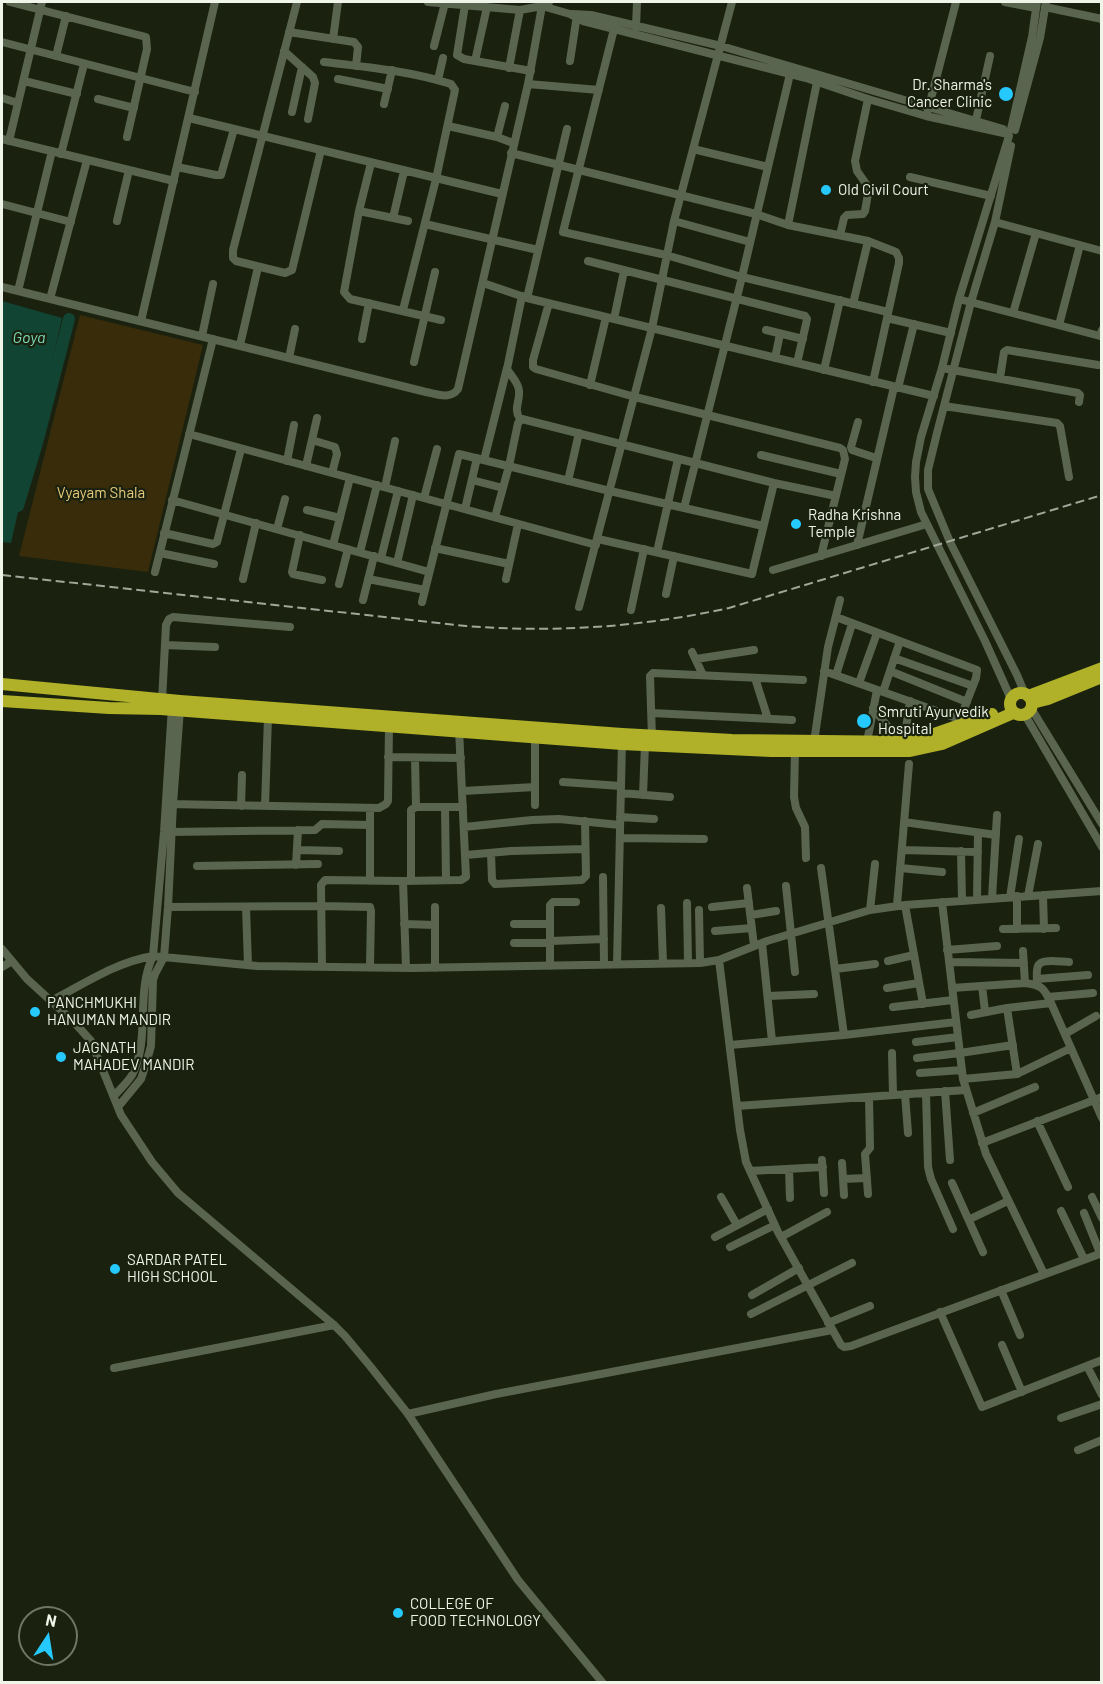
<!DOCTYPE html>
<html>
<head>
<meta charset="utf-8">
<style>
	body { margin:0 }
	#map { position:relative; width:1103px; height:1684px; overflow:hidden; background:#1a220f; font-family:Barlow,sans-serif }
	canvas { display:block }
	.frame { position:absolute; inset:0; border:3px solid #eff5e9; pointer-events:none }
	.north { position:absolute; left:18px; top:1606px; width:60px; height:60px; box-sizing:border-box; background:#1a220f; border:2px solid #6f7666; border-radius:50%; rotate:12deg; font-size:16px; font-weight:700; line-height:24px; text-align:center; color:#eff5e9 }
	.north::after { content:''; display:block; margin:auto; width:21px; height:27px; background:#26c9fe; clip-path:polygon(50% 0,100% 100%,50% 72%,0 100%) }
</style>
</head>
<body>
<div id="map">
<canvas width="1103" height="1684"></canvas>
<div class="frame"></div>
<div class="north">N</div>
</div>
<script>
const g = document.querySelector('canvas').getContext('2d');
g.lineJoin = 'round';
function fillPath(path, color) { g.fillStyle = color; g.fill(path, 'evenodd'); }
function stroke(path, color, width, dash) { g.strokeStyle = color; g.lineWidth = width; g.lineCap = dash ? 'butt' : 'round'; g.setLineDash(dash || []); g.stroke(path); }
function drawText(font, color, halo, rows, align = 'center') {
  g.font = font + ' Barlow,sans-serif'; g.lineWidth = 4.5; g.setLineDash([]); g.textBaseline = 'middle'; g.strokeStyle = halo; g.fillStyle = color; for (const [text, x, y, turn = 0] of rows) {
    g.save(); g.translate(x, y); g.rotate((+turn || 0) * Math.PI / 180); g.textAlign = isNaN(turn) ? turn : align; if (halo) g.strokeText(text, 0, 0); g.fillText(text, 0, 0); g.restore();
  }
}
const green = new Path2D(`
	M80 315 203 345 148 572 19 556Z`);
const water = new Path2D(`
	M2 301 62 318 11 543 2 542Z`);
const river = new Path2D(`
	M18 506 37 443 69 319`);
const minor = new Path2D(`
	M10 2 146 37 147 49 127 137
	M297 2 233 250V258L236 261 285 273 292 270 321 150
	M428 2 520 10 542 6 570 14 583 21 806 78 868 99 926 116 1008 134
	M1005 2 1036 8
	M465 5 457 55 464 59 531 71
	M1045 7 1102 19
	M572 14 591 15 721 46 1003 129
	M636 27 637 2
	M614 29 563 232 666 255 742 277 888 312
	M289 32 354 42 358 47 356 66
	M333 39 338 2
	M2 42 195 92
	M434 46 445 3
	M284 51 313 77 315 83 308 119
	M56 56 66 16
	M475 61 487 7
	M570 61 577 15
	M324 62C367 67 410 71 451 84L455 90 436 179 403 310
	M509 68 520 10
	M338 79 388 89
	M438 80 443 58
	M24 81 77 94
	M528 84 599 90
	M2 98 18 103
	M98 99 134 108
	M384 104 392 70
	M928 110 956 2
	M292 112 302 67
	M189 118 502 194
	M976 120 990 56
	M448 126 497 137 513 143
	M1011 129 1032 37 1037 2
	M1015 130 1040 38 1046 2
	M1009 136 959 299 942 368 921 437 916 462 915 477 916 492 921 512 985 641 1011 699
	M497 137 505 106
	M2 139 174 181
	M9 141 42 2
	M1011 146 995 222 971 302 937 433 928 470V489L950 542 1017 675 1025 694
	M693 149 768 167
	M511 153 756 214 788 225 868 241 896 252 899 258V263L873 382
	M61 154 84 64
	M371 163 359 211 344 292 350 299 441 320
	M177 167 216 175H221L234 129
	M910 177 991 196
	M2 204 71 222
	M359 211 408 221
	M393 218 404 171
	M117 221 129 170
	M674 221 750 242
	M995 222 1102 251
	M425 224 538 250
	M788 225 817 82
	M840 235 844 218 847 215 863 214 865 211 869 188 857 171 855 161 868 99
	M588 261 805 316 807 319 806 324 797 363
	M483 283 527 298 934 396
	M2 287 426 392C437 394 450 400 458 389L528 84 542 6 549 2
	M18 291 52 151
	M527 298 567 129
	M50 299 87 160
	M959 299 1100 336 1102 330
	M549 303 533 360V367L536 369 635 397 840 448 843 450 845 459 821 556
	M853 304 868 241
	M1013 313 1036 233
	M887 318 951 333
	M614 319 624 271
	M141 321 215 2
	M1059 325 1080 245
	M766 330 803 339
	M202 336 213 284
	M362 339 369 303
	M240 345 258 267
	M289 358 295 329
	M775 358 780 334
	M414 362 435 272
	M942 368 1078 393 1080 395 1079 402
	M824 370 840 300
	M1000 378 1004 352 1007 350 1098 365
	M590 385 606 317
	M898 388 914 324
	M944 406 1057 423 1060 426 1069 477
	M520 419C513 409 520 402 519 391 519 383 511 376 507 369L522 296
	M858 422 851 447 852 450 876 458
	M189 434 596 545
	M312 440 335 447 337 454 332 473
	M761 455 841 474
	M484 460 507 368
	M287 461 294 425
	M306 466 317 418
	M472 480 503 488
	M568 481 579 433
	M385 487 395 441
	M424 498 437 449
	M172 500 429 572
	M684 508 742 277 790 74
	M465 509 477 458
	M307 510 340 518
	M495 517 509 466 518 423 522 419 774 483 836 496
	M277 529 285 499
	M164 533 213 544 217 542 241 449
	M300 535 292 572 293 574 322 580
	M598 539 752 574 774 483
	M333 545 350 478
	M857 545 894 387
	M435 548 509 564
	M360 552 377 485
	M657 552 678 459
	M160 553 214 564
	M381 558 398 491
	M397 563 413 495
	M773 570 927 524
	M155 572 213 339
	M243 579 256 523
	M368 579 425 590
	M506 579 518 524
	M339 584 348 549
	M666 594 674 556
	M363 600 374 556
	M422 602 459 454 610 491 763 526
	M579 607 652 328 674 221 732 2
	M631 610 644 549
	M836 617 977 670 976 678 960 719
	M165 645 215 647
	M692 652 703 675
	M894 658 973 686
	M696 659 754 650
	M824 671 965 721
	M890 671 967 702
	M836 675 852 624
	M755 678 768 719
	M859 683 877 633
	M883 692 900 641
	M162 701 166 625 169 619 173 617 290 627
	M873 708 889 728 892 742
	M1031 708 1102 824
	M652 713 792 720
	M1025 715 1102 847
	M535 737V805
	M652 738 650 676 653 673 803 680
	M814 742 828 647 840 600
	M867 742 877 690
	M904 742 910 701
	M795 751 794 797 796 808 805 827 806 858
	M388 757 461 758
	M415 758 416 807
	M563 782 621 786
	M463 791 535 787
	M621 793 670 797
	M643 795 645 745
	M168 804 379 808 386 804 388 801 389 726
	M241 806 242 775
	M265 806 268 717
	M445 807 446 880
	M620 817 654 819
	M904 822 996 835
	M464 827 532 820 559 819 620 825
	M169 832 315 830 322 824 370 825
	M620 838 704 839
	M297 850 339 851
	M902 850 978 852
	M961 851 962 900
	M491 853 492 880 495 884 582 880 586 876 585 821
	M466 855 511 851 585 849
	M296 865 298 830
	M197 866 318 864
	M900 868 942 872
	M603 877 604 964
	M370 881V809
	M403 881 406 968
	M411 881V810L416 807H463
	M786 886 795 972
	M747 888 754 946
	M1043 895 1044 929
	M1017 896V929
	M1028 896 1038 844
	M1010 897 1019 839
	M992 898 997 815
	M977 899 978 833
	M942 902 963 1079 986 1154 1044 1274
	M687 903 688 963
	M897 905 909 764
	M905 905 923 1004
	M168 907 321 906 370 907 371 911 370 967
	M246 907 248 965
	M435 907V968
	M712 907 749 903
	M661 908 663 963
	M699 910 700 963
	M870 910 875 864
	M751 915 776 911
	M404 924 435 925
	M514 924H550
	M1003 929 1056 928
	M715 931 752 928
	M550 941 604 939
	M514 943H550
	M762 943 772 1041
	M2 949 27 979 74 1022 91 1041 121 1115 152 1162 178 1193 334 1325 345 1336 370 1366 408 1414 518 1580 602 1682
	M947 950 997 946
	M1023 951 1025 983
	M719 960 740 1130 746 1162 778 1232 841 1345 844 1347 851 1346 1102 1253
	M888 961 914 955
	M949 962 1024 963
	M617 964 622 741
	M550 966V905L553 902H576
	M2 967 12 961
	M322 967 321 885 325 880 403 881 461 880 466 877 459 729
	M835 969 875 964
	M1037 979 1088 975
	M1037 983C1037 978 1036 970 1038 966 1041 958 1061 962 1069 962
	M982 986 985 1011
	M887 988 919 983
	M952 988 1025 983C1042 985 1044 988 1051 1003L1102 1118
	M768 996 814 994
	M1048 997 1093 993
	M51 1001C84 984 116 962 153 956L257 966 411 968 700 963 719 960 767 941 870 910 905 905 1102 891
	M893 1007 953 1000
	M1007 1008 1017 1074
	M971 1015 1007 1008 1051 1003
	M1065 1034 1096 1016
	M844 1035 956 1022
	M916 1042 958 1037
	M730 1045 844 1035 821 868
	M892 1053 893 1095
	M917 1058 960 1053 1013 1045
	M920 1073 962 1070
	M963 1079 1017 1074 1071 1048
	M945 1091 950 1160
	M926 1093 928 1167 931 1179 953 1229
	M905 1094 908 1133
	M114 1096C120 1089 127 1083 132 1075 151 1038 135 993 153 956L164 832 172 707
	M737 1106 966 1090
	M118 1107 141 1079 146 1064 151 1046 153 980 155 974 164 957 168 907 173 804 180 709
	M973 1113 1035 1087
	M1037 1121 1068 1187
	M982 1143 1102 1097
	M822 1160 824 1193
	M842 1163 844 1195
	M789 1169 790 1198
	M750 1171 823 1167
	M843 1179 867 1178
	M952 1183 983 1252
	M868 1194 865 1154 870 1148 869 1097
	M721 1197 737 1225
	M1092 1197 1102 1218
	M1061 1211 1084 1259
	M1084 1213 1100 1253
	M970 1219 1008 1201
	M715 1237 768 1209
	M781 1237 827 1212
	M730 1247 775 1225
	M1001 1290 1020 1335
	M752 1295 799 1268
	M940 1312 982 1407 1102 1360
	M751 1314 852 1263
	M828 1323 870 1306
	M1002 1345 1022 1392
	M1087 1366 1102 1395
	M114 1368 334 1325
	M408 1414 496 1394 832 1330
	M1061 1418 1102 1404
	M1078 1450 1102 1440`);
const highway = new Path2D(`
	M2 684 180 701 622 734 732 740 911 742 992 714
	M1010 704a11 11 0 1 1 22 0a11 11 0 1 1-22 0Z
	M1028 696 1102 668
	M2 701 109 708 161 709 622 744 771 751H910L942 744 1013 713
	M1032 703 1048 699 1102 677`);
const rail = new Path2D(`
	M2 575 466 626C555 633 642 627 729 608L1102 495`);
const markers = [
	[1006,94,8,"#26c9fe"],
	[826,190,6,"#26c9fe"],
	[796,524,6,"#26c9fe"],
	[864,721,8,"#26c9fe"],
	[35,1012,6,"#26c9fe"],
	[61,1057,6,"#26c9fe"],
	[115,1269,6,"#26c9fe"],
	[398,1613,6,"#26c9fe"]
];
const poiNames = [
	["Dr. Sharma's",992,85,"right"],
	["Cancer Clinic",992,102,"right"],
	["Old Civil Court",838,190],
	["Radha Krishna",808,515],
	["Temple",808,532],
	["Smruti Ayurvedik",878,712],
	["Hospital",878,729],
	["PANCHMUKHI",47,1003],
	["HANUMAN MANDIR",47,1020],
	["JAGNATH",73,1048],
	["MAHADEV MANDIR",73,1065],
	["SARDAR PATEL",127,1260],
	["HIGH SCHOOL",127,1277],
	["COLLEGE OF",410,1604],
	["FOOD TECHNOLOGY",410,1621]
];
const parkNames = [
	["Vyayam Shala",101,493]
];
const waterNames = [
	["Goya",29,338]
];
fillPath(green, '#382c0a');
fillPath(water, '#124434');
stroke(river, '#124434', 12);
stroke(minor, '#5a654f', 8);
stroke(highway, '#b0b029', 12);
stroke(rail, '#a1a799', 2, [9, 4.5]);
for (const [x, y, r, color] of markers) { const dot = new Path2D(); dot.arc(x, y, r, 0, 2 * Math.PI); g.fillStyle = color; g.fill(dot); stroke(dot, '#1a220f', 2); }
drawText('15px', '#eff5e9', '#1a220f', poiNames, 'left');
drawText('15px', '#e9cb7b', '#1a220f', parkNames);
drawText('italic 16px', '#7dddba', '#1a220f', waterNames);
</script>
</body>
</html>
